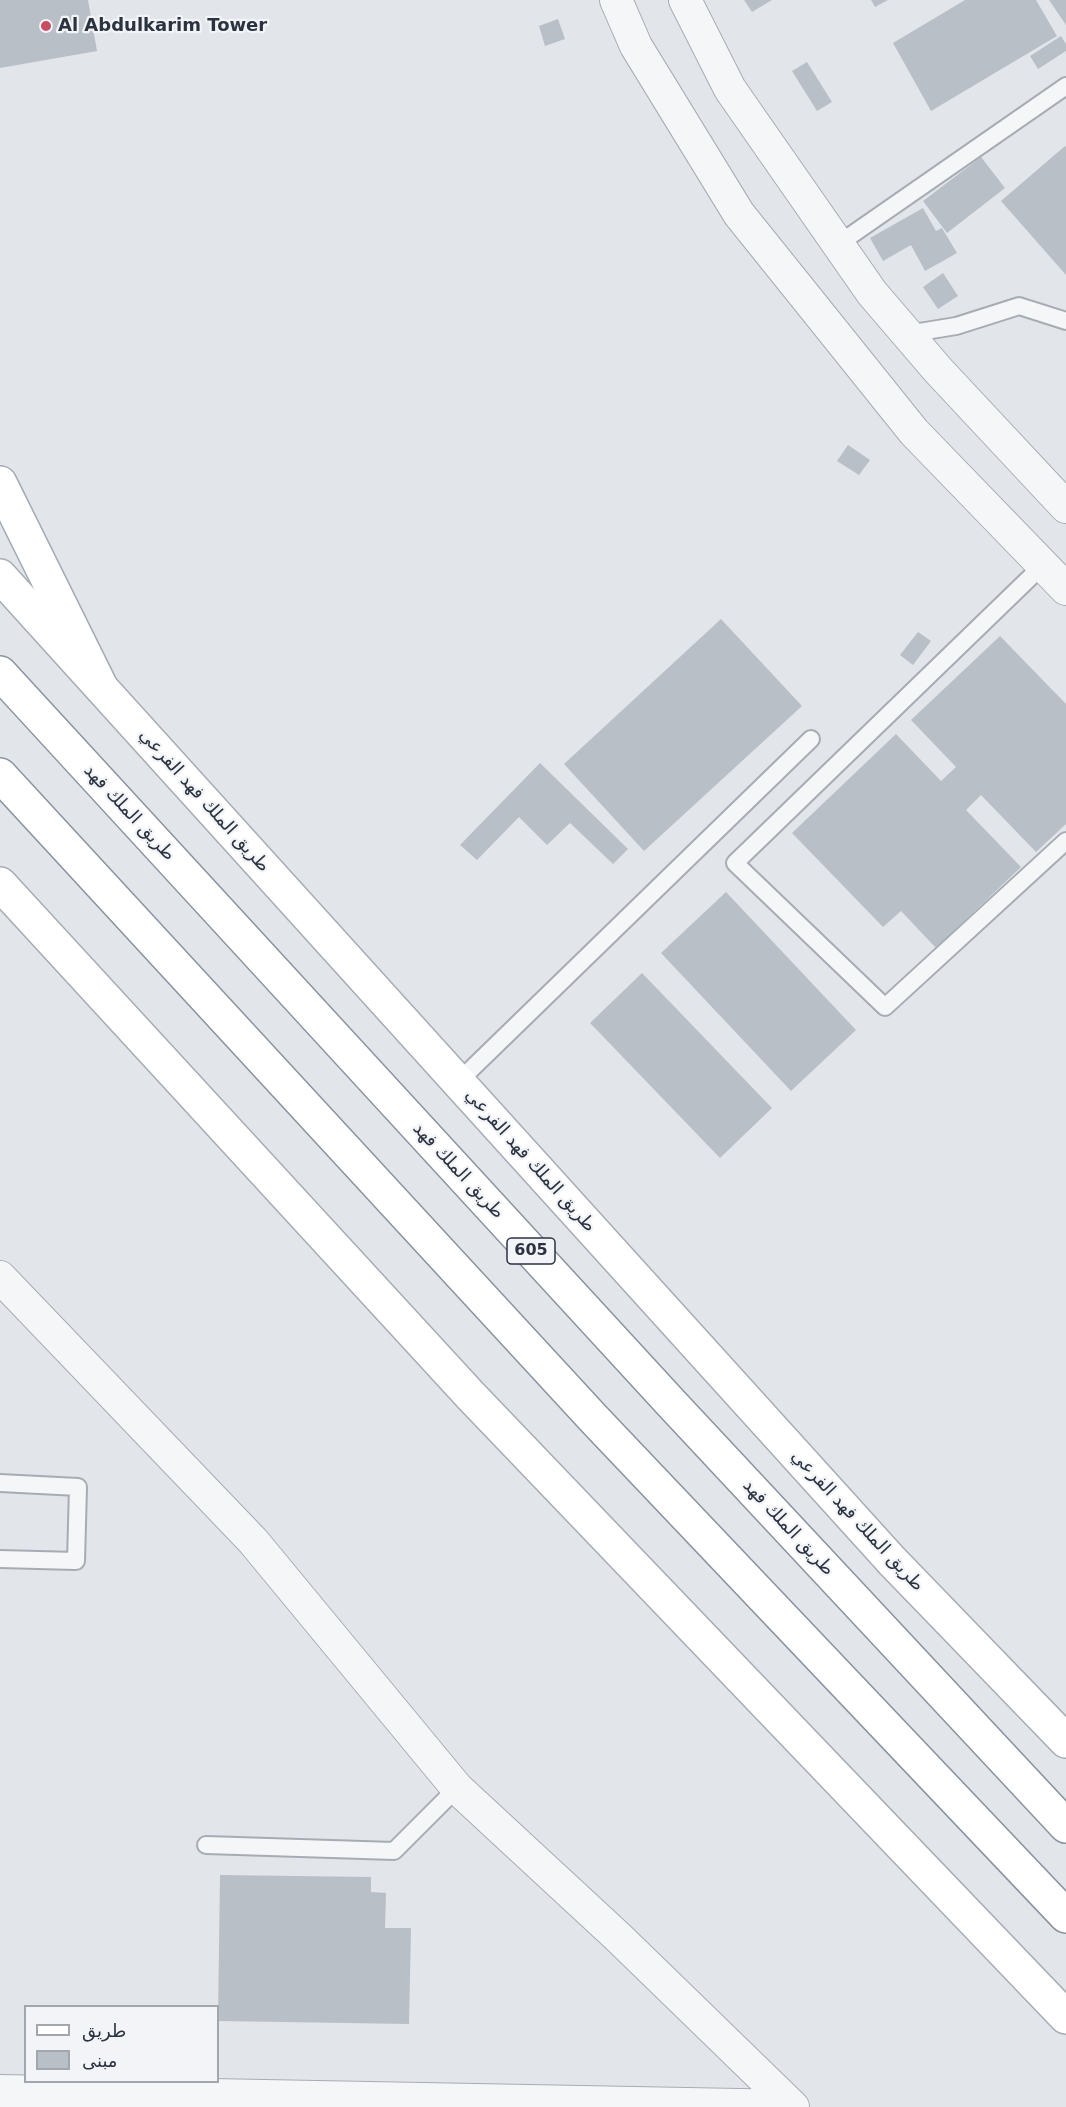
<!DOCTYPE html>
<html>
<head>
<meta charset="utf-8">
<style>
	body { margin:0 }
	#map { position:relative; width:1066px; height:2107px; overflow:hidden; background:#e2e5ea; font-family:"DejaVu Sans","Noto Sans Arabic",sans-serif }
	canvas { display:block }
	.legend { position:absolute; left:24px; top:2005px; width:195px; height:78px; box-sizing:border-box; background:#f2f4f7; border:2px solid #a2a7ae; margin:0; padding:8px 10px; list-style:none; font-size:18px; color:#2b3341 }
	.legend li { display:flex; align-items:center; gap:12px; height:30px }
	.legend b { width:30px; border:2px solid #a2a7ae }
</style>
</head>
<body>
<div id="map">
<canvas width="1066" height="2107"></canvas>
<ul class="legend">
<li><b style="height:8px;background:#fff"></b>طريق</li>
<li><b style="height:16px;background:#b9bfc7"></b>مبنى</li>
</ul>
</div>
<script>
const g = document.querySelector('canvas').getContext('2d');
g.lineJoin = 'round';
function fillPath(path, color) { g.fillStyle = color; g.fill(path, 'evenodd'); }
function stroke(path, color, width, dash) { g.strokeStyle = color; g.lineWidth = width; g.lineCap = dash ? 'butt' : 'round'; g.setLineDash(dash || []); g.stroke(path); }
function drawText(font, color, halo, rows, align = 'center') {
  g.font = font + ' "DejaVu Sans","Noto Sans Arabic",sans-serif'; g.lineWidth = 4.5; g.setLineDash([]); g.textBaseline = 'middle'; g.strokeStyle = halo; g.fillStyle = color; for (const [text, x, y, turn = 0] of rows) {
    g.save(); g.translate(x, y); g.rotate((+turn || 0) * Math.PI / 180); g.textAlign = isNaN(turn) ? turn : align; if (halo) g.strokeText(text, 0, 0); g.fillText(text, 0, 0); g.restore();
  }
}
const building = new Path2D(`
	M0 0H88L97 51 0 68Z
	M744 0H772L752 12Z
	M871 0H888L875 7Z
	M965 0H1036L1057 36 931 111 893 43Z
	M1049 0H1066V25Z
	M558 19 565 39 545 46 539 26Z
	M1061 36 1066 44V51L1038 69 1030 56Z
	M807 62 832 102 817 111 792 71Z
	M1065 146 1066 147V275L1001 201Z
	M981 157 1005 188 947 233 923 201Z
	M923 208 936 231 942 228 957 253 925 271 911 245 883 261 870 238Z
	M943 273 958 296 938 309 923 287Z
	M848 445 870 460 859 475 837 461Z
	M721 619 802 706 644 851 564 764Z
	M918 632 931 641 913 665 900 655Z
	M1000 636 1066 704V824L1036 852 981 795 966 810 1021 867 936 948 901 911 883 927 792 833 896 734 941 781 956 767 911 720Z
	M540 763 628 849 613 864 570 823 547 845 519 817 477 860 460 845Z
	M726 892 856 1030 791 1091 661 953Z
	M642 973 772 1108 720 1158 590 1023Z
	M220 1875 371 1877V1892L386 1893 385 1928H411L409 2024 218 2021Z`);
const lane = new Path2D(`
	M837 245 1066 86
	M907 334 956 326 1019 306 1066 321
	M1043 565 735 863 885 1007 1066 841
	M458 1082 811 739
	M0 1483 78 1487 76 1561 0 1559
	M206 1845 394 1851 457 1788`);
const street = new Path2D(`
	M616 0 636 46 739 214 914 432 1066 589
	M685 0 730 89 872 293 938 370 1066 507
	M0 1277 253 1541 457 1788 618 1937 793 2107
	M0 2091 792 2106`);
const secondary = new Path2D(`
	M0 576 892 1561 1066 1741
	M0 884 471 1396 1066 2017`);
const primary = new Path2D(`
	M0 483 101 687`);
const highway = new Path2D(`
	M0 673 672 1404 1066 1826
	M0 775 594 1419 1066 1916`);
const markers = [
	[46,26,6,"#ca4c62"]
];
const shields = [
	[531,1251,48]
];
const shieldNames = [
	["605",531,1251]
];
const poiNames = [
	["Al Abdulkarim Tower",58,26]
];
const streetNames = [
	["طريق الملك فهد الفرعي",204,801,48],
	["طريق الملك فهد",129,813,47],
	["طريق الملك فهد الفرعي",530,1161,48],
	["طريق الملك فهد",458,1171,47],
	["طريق الملك فهد الفرعي",857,1521,47],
	["طريق الملك فهد",788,1528,47]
];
fillPath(building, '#b9bfc7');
stroke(lane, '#a7acb4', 20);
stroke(street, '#a7acb4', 34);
stroke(secondary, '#a7acb4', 36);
stroke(primary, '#a2aab5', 36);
stroke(highway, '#8a93a0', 36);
stroke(lane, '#f5f6f8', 16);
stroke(street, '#f5f6f8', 32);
stroke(secondary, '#fff', 33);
stroke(primary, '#fff', 33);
stroke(highway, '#fff', 33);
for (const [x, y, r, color] of markers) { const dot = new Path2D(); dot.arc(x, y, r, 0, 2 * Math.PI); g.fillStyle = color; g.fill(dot); stroke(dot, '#f2f4f7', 2); }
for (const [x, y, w] of shields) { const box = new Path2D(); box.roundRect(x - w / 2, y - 13, w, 26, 4.5); g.fillStyle = '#f2f4f7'; g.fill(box); stroke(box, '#2b3341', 1.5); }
drawText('bold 16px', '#2b3341', null, shieldNames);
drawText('bold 18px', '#2b3341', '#f2f4f7', poiNames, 'left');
drawText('18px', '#2b3341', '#f2f4f7', streetNames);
</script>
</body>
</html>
